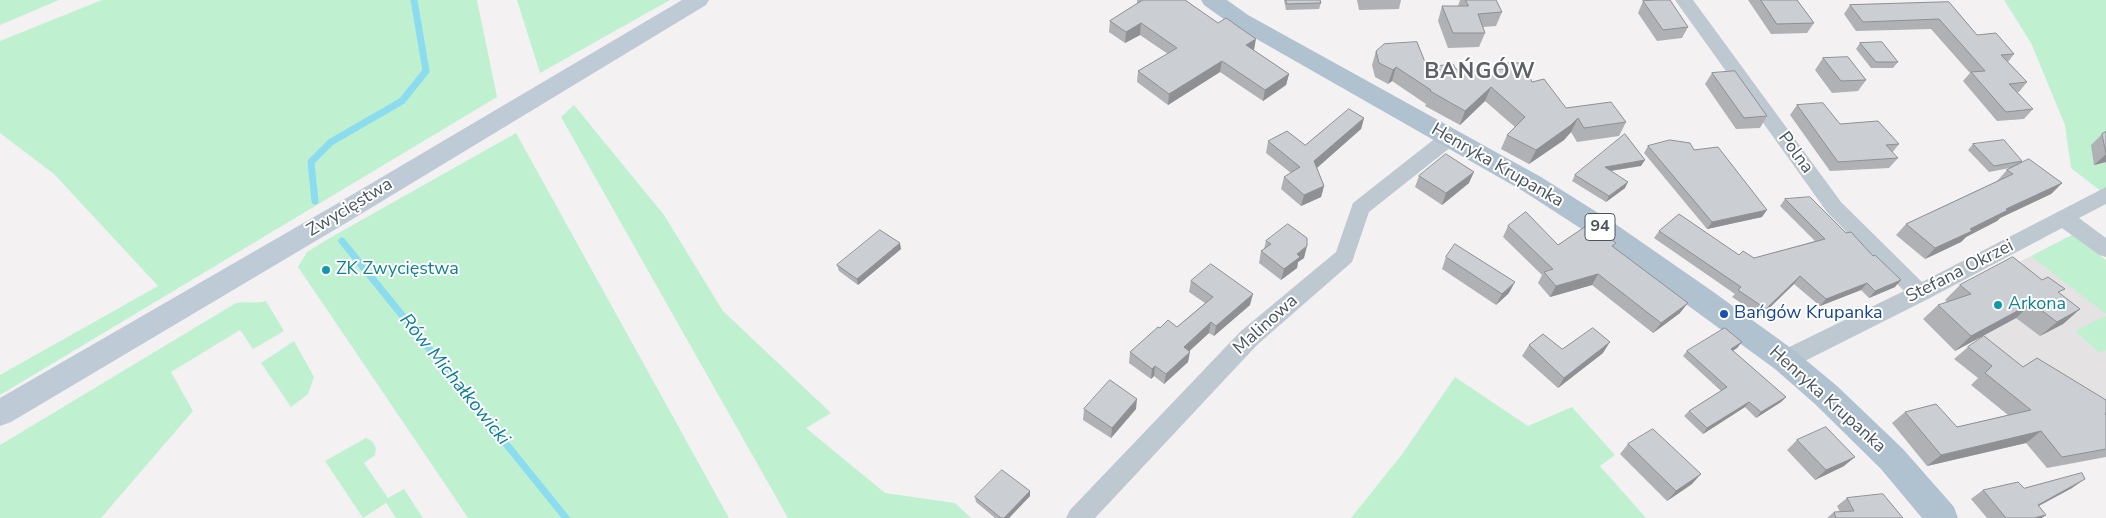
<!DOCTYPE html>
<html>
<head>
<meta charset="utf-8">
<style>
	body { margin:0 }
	canvas { display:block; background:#f3f1f1 }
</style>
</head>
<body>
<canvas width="2106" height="518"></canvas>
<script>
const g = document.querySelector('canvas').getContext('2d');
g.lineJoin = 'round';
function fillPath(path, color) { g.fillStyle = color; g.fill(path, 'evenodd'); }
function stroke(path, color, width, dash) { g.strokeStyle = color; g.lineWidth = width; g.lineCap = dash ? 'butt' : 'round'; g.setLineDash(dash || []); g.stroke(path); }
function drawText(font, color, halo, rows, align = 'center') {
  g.font = font + ' "Nunito Sans",sans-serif'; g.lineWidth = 4; g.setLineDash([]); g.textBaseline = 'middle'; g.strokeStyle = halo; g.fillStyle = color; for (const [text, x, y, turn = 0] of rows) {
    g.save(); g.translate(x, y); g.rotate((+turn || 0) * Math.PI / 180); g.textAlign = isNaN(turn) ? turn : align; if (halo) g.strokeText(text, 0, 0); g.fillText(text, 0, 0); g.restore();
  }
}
const education = new Path2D(`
	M2072 235 2106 260V439L2022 370 1945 300Z`);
const green = new Path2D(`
	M0 0H59L0 25Z
	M102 0H477L497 97 0 395V375L158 286 54 174 0 133V41Z
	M517 0H670L540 73Z
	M2004 0H2106V195L2071 168 2065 125 2031 43Z
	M574 105 664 215 723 311 831 413 806 428 885 493 955 503 971 518H788L561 117Z
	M516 133 729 518H468L298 267 307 252 328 239Z
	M2072 235 2106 260V314L2031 256Z
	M266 301 284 331 253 349 240 330 171 372 193 411 101 518H0V445L236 303C247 301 256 304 266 301Z
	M2106 316V350L2100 353 2075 331Z
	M294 341 314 377 308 394 291 407 261 363Z
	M1455 377 1528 426 1572 407 1615 455 1600 466 1646 518H1351L1403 453Z
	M366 438 372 441 376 448 375 455 364 463 388 498 404 489 423 518H396L386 503 363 518 325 461Z`);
const stream = new Path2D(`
	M315 201 311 162 331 142 402 101 426 71 414 0
	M342 241 566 518`);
const minor = new Path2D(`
	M1675 0H1693L1841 202 1922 282 2106 187V204L2079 218 2106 238V257L2099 255 2062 228 1928 299 1793 367 1785 369 1777 367 1774 360 1777 353 1904 291 1827 212Z
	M1449 131 1456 133 1459 138 1456 143 1369 212 1352 262 1257 345 1095 518H1066L1070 510 1241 331 1336 252 1353 203 1442 133Z`);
const secondary = new Path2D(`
	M682 0H709L706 5 351 220 11 422 0 426V398L333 206Z`);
const primary = new Path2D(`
	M1201 0H1227L1248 15 1541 177 1614 223 1712 291 1795 351 1837 386 1903 449 1954 507 1958 518H1922L1881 469 1815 404 1775 369 1594 237 1523 191 1232 25 1204 5Z`);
const wall = new Path2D(`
	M1137 0H1185L1254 50H1253L1289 74 1286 85 1263 101 1220 72 1168 105 1137 82 1138 71 1168 54 1140 35 1125 43 1109 32 1110 21 1137 4Z
	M1284 0H1320L1321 3 1319 9 1286 10Z
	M1357 0H1401L1399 9 1359 10Z
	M1460 0H1496L1502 12 1496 26 1483 27 1485 33 1479 47 1448 48 1438 21 1442 6H1458Z
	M1748 0H1797L1814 23 1807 33 1771 34Z
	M1643 1 1688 27 1682 38 1657 41 1638 13Z
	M1949 2 1977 35 2014 54 2008 62 2027 82 2019 92H2017L2033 109 2024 119 1997 121 1963 81 1970 73 1931 29 1856 31 1844 14 1850 5Z
	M1860 43 1898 62 1893 68H1871L1856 49Z
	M1376 51 1427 67 1456 69 1464 71 1503 70 1506 63 1566 108 1626 122 1619 136 1577 142 1571 132 1564 140 1529 164 1501 149 1507 135 1515 127 1485 101 1460 125 1425 106 1426 104 1392 81 1388 84 1375 77 1372 65Z
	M1823 58 1866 80 1858 91 1832 93 1815 70Z
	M1712 73 1767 116 1760 128 1736 129 1705 84Z
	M1797 105 1840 124 1899 144 1892 153 1898 158 1889 168 1830 171 1790 115Z
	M1364 118 1361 129 1317 168 1324 186 1321 197 1301 206 1281 189 1284 177 1291 173 1266 153 1268 141 1305 145Z
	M2106 132V162L2094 165 2091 145 2102 134Z
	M1973 144 2022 161 2021 162 2062 183 2051 194 2000 218 1997 221 1966 237 1961 242 1925 259 1896 235 1906 224 1997 181 2007 170 2010 168 1989 172 1968 150Z
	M1648 146 1694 150 1762 217 1707 229 1644 153Z
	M1641 166 1611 171 1625 188 1606 202 1572 181 1575 175Z
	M1419 176 1469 183 1442 205 1415 187Z
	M1785 199 1895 287 1869 298 1861 290 1820 306 1794 284 1761 316 1732 297 1735 294 1654 238 1659 231 1739 255 1754 258 1815 241 1780 206Z
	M1508 226 1558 245 1613 248 1680 313 1653 333 1592 285 1550 297 1538 283 1542 275 1503 237Z
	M1266 241 1304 258 1298 262 1297 268 1281 280 1259 263 1261 251 1264 249Z
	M901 249 858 285 839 271 837 265Z
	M1446 257 1509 293 1496 305 1442 269Z
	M1191 281 1250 305 1214 336 1209 333 1189 351 1188 362 1164 384 1154 376 1151 379 1129 363 1130 352 1160 328 1177 327 1205 303 1189 292Z
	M1960 285 2059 294 2080 309 2063 324 2040 336 2016 318 1955 351 1923 319 1938 305 1947 302 1945 300Z
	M1742 342 1737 348 1733 351 1786 397 1781 402 1756 418 1745 407 1703 434 1684 416 1689 411 1721 391 1683 356 1687 351Z
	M1529 345 1562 349 1603 353 1558 388 1522 356Z
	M1968 347 2023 367 2105 414 2106 415V457L2047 468 2026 443 1927 466 1892 423 1905 412 1957 427 2008 415 1971 385 1978 378 1954 359Z
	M1084 409H1136L1111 438 1083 420Z
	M1797 440 1844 466 1815 480 1787 450Z
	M1628 444 1692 484 1667 501 1620 454Z
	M2024 488H2072L2039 506 2042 518H1987L1971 499 1983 490Z
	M1030 491V496L1009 518H995L976 502 975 497Z
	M1847 498 1903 518H1827L1834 512H1840L1837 506Z`);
const shadedWall = new Path2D(`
	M1141 23 1140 35 1125 43 1126 32Z
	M1256 39 1254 50 1244 56 1246 45Z
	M1222 61 1220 72 1168 105 1169 94Z
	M1396 67 1392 81 1388 84 1393 70Z
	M1289 74 1286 85 1263 101 1265 90Z
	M1491 87 1485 101 1460 125 1465 111Z
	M1364 118 1361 129 1311 173 1314 161Z
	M1578 118 1571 132 1564 140 1529 164 1536 150Z
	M2106 154V162L2094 165Z
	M1645 160 1641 166 1602 172 1605 167Z
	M1474 172 1469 183 1442 205 1446 193Z
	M1628 182 1625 188 1606 202 1609 196Z
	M2062 183 2051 194 2000 218 1997 221 1966 237 1961 242 1925 259 1935 248 2006 209Z
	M1324 186 1321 197 1301 206 1304 195Z
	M1767 210 1762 217 1707 229 1712 222Z
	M900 243 901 249 858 285 857 279Z
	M1307 246 1304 258 1298 262 1297 268 1281 280 1284 269 1297 254Z
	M1598 274 1592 285 1550 297 1556 286Z
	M1800 276 1794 284 1761 316 1766 309Z
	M1901 280 1895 287 1869 298 1875 291Z
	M1515 282 1509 293 1496 305 1502 294Z
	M1867 283 1861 290 1820 306 1826 299Z
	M1253 294 1250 305 1214 336 1216 326Z
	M1688 303 1680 313 1653 333 1661 323Z
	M2032 303 2016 318 1955 351 1971 336Z
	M2080 309 2063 324 2040 336 2057 322Z
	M1211 322 1209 333 1182 358 1184 347Z
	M1610 342 1603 353 1558 388 1564 378Z
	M1742 342 1737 348 1726 355 1731 349Z
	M1190 352 1188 362 1164 384 1166 374Z
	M1155 366 1154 376 1151 379 1152 369Z
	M1786 397 1781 402 1756 418 1761 412Z
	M1137 399 1136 409 1111 438 1112 428Z
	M1749 402 1745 407 1703 434 1707 428Z
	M2041 431 2026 443 1927 466 1941 455Z
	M1855 457 1844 466 1815 480 1826 470Z
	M1701 474 1692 484 1667 501 1676 491Z
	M2085 479 2072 488 2025 513 2038 505Z
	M1030 491V496L1009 518H1004Z
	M2046 515 2042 518H2034Z`);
const building = new Path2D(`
	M1143 0H1185L1218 23 1226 18 1256 39 1246 45 1289 74 1265 90 1222 61 1169 94 1138 71 1177 48 1141 23 1126 32 1110 21Z
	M1286 0H1320L1321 3 1287 4Z
	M1466 0H1496L1502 12 1478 14 1485 33H1453L1442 6H1468Z
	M1658 0H1670L1688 27 1663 30 1643 1Z
	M1761 0H1797L1814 23 1777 24Z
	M1949 2 1977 35 1996 33 2014 54 2001 55 2027 82 2009 84 2033 109 2006 112 1971 72 1985 71 1939 19 1863 22 1850 5Z
	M1417 42 1427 67 1453 64 1456 69 1464 71 1508 69 1506 63H1524L1532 82 1544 79 1566 108 1611 102 1626 122 1584 128 1578 118 1571 125 1536 150 1507 135 1525 117 1491 87 1465 111 1430 91 1431 90 1396 67 1393 70 1379 63 1376 51 1384 44Z
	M1882 42 1898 62H1876L1860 43Z
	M1848 57 1866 80 1841 81 1823 58Z
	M1735 71 1767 116 1744 118 1712 73Z
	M1823 103 1840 124 1878 121 1899 144 1886 145 1898 158 1838 162 1797 105Z
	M1349 109 1364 118 1314 161 1324 186 1304 195 1284 177 1300 167 1268 141 1287 131 1305 145Z
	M2106 132V154L2102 134Z
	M1625 134 1645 160 1605 167 1628 182 1609 196 1575 175Z
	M1670 140 1690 143 1694 150 1718 147 1767 210 1712 222 1648 146Z
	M2004 140 2022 161 1994 166 1973 144Z
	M1446 154 1474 172 1446 193 1419 176Z
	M2029 159 2062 183 2006 209 2008 210 1970 229 1972 231 1935 248 1906 224 2013 174 2007 170Z
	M1810 197 1846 233 1851 232 1873 256 1875 255 1901 280 1875 291 1867 283 1826 299 1800 276 1766 309 1738 290 1741 287 1659 231 1679 214 1739 255 1743 251 1754 258 1825 239 1785 199Z
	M1526 212 1558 245 1589 224 1616 243 1612 246 1688 303 1661 323 1598 274 1556 286 1544 272 1553 269 1508 226Z
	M1288 224 1307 238V246L1297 254 1300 257 1284 269 1261 251 1271 244 1266 241Z
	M880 230 900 243 857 279 837 265Z
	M1455 244 1515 282 1502 294 1446 257Z
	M2013 257 2042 280 2048 277 2065 289 2058 292 2080 309 2057 322 2032 303 1971 336 1938 305 1971 294 1960 285Z
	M1211 264 1253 294 1216 326 1211 322 1184 347 1190 352 1166 374 1155 366 1152 369 1130 352 1158 327 1160 328 1168 320 1177 327 1213 297 1191 281Z
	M1593 328 1610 342 1564 378 1529 345 1543 334 1562 349Z
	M1725 328 1742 342 1731 349 1786 397 1761 412 1749 402 1707 428 1689 411 1727 387 1687 351Z
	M1984 336 2023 367 2037 358 2106 400V412L2105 414 2106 415V449L2062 457 2041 431 1941 455 1905 412 1936 404 1957 427 2031 410 1985 373 1992 366 1968 347Z
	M1110 380 1137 399 1112 428 1084 409Z
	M1826 427 1855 457 1826 470 1797 440Z
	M1653 429 1701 474 1676 491 1628 444Z
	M1002 470 1030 491 1004 518H1001L975 497Z
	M2082 473 2085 479 2038 505 2046 515 2034 518H2006L1983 490 2018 482 2024 488Z
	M1883 494 1903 518H1836L1834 512 1854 511 1847 498Z`);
const markers = [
	[326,270,5,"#0f9aa8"],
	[1998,305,5,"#0f9aa8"],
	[1724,314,5,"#1a4fb4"]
];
const shields = [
	[1600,227,30]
];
const shieldNames = [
	["94",1600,227]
];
const streetNames = [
	["Polna",1795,153,54],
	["Henryka Krupanka",1497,166,30],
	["Zwycięstwa",350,208,-31],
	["Stefana Okrzei",1960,272,-27],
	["Malinowa",1266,325,-42],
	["Henryka Krupanka",1827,400,42]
];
const cultureNames = [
	["ZK Zwycięstwa",336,270],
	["Arkona",2008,305]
];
const transitNames = [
	["Bańgów Krupanka",1734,314]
];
const waterNames = [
	["Rów Michałkowicki",454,380,51]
];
const districtNames = [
	["BAŃGÓW",1480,73]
];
fillPath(education, '#e4e2e3');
fillPath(green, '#bff1d1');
stroke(stream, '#8bdcef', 7);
fillPath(minor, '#bec8d0');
fillPath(secondary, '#becad5');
fillPath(primary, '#b0c1d0');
fillPath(wall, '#afb1b5');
fillPath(shadedWall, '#8e9094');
fillPath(building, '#cbced3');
stroke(building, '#8e9094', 1);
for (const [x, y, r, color] of markers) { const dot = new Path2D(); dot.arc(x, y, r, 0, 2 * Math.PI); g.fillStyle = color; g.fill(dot); stroke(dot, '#fff', 2); }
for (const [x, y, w] of shields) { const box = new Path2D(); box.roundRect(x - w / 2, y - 13.5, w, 27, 4); g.fillStyle = '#fff'; g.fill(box); stroke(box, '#48555f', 1); }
drawText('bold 16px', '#48555f', null, shieldNames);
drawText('18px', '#48555f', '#fff', streetNames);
drawText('18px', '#0d838f', '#fff', cultureNames, 'left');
drawText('18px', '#164399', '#fff', transitNames, 'left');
drawText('italic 19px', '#097e9a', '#fff', waterNames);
g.letterSpacing = '1px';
drawText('bold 22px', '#5d6166', '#fff', districtNames);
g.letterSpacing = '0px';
</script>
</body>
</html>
